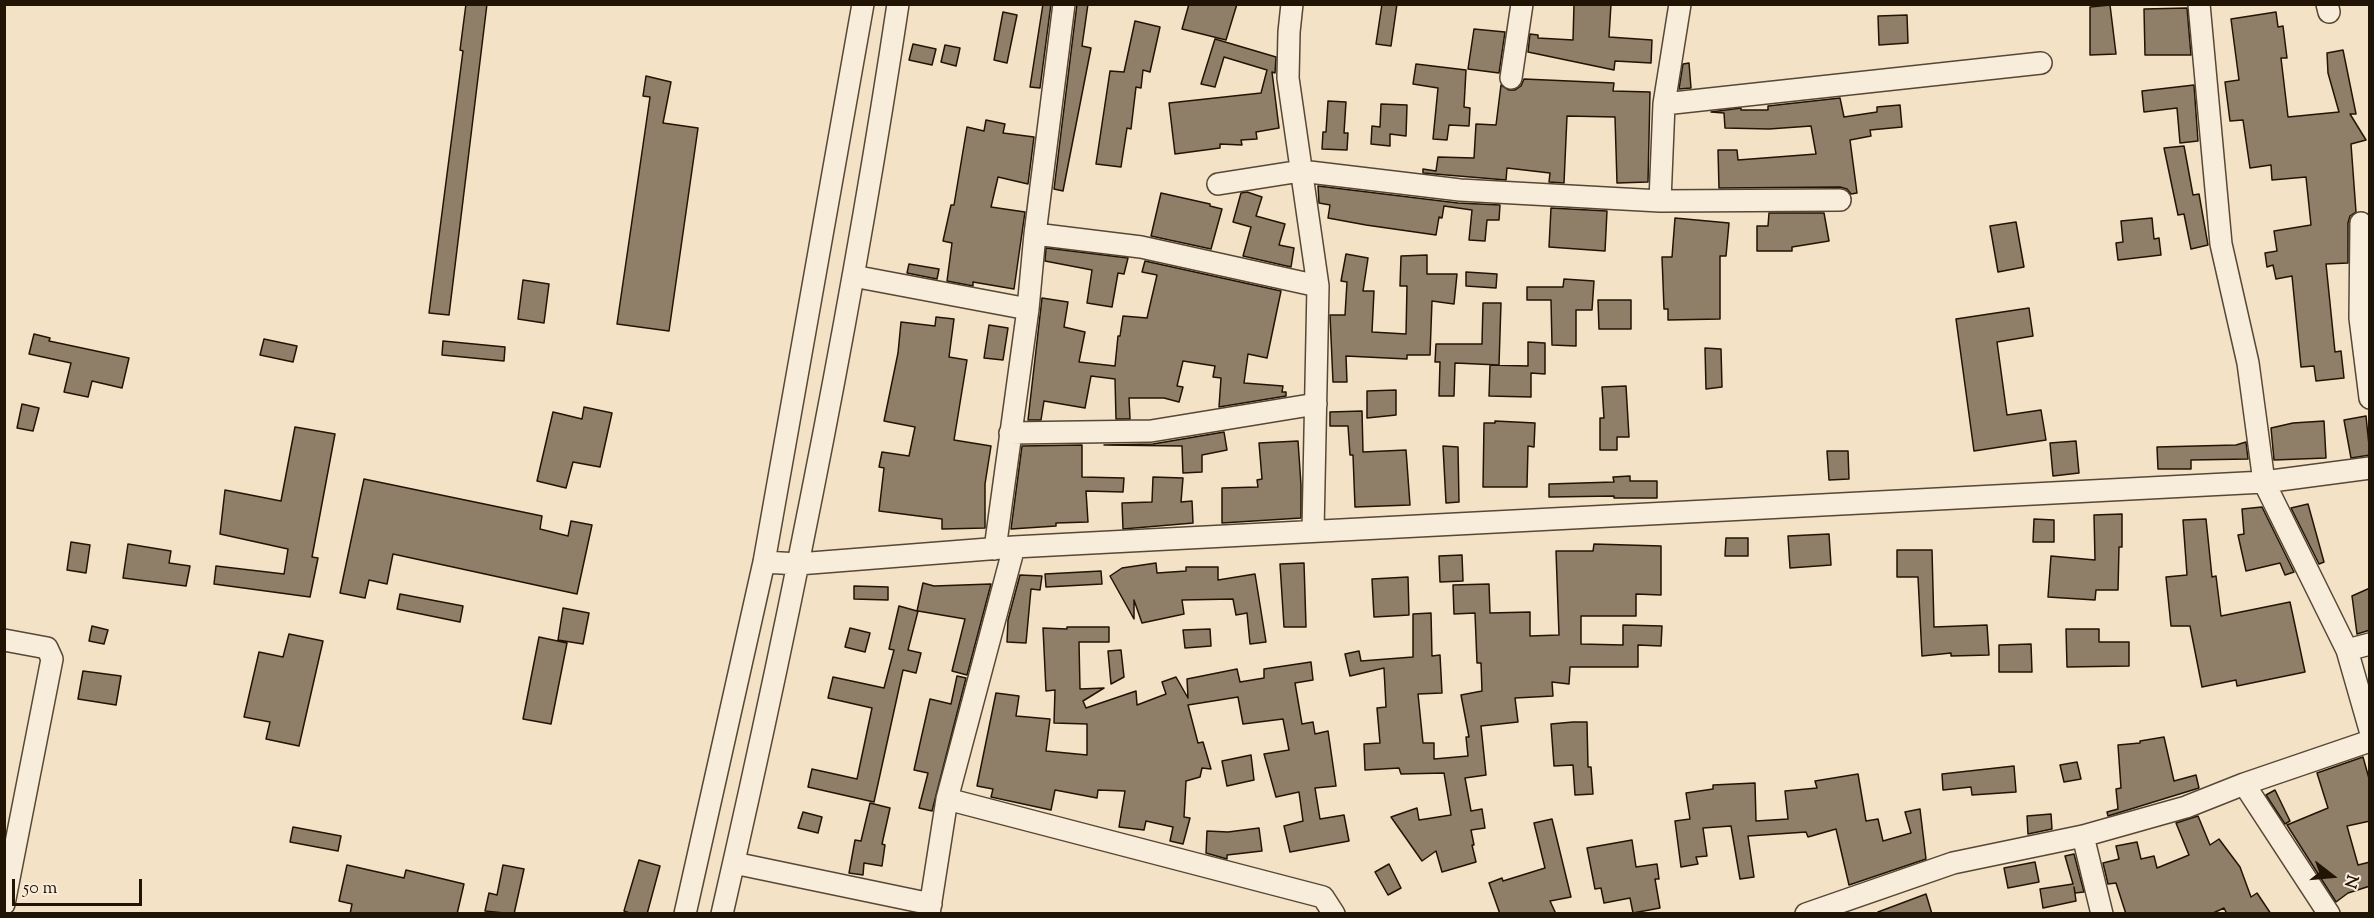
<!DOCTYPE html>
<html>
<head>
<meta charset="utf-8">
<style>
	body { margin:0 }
	#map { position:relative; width:2374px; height:918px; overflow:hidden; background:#f4e2c6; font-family:"Sorts Mill Goudy",serif }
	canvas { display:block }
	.frame { position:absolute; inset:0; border:6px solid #221405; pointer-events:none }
	.north { position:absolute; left:2302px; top:846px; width:60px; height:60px; -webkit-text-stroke:4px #f8ecda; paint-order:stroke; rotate:106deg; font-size:16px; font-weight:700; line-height:24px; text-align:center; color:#221405 }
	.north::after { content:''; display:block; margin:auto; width:21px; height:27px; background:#221405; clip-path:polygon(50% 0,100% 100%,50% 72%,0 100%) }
	.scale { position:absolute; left:12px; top:879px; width:130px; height:27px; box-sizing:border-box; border:3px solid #221405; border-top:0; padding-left:8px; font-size:18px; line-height:21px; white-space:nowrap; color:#221405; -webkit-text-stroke:4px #f8ecda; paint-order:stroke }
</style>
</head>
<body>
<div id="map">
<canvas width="2374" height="918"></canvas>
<div class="frame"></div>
<div class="north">N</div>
<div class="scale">50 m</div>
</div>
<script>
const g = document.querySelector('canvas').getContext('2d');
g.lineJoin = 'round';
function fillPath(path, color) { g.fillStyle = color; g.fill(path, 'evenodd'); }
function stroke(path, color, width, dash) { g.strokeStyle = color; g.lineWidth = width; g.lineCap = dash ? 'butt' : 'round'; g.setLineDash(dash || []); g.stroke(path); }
const building = new Path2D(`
	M466 4H487L449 315 429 313 463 51 460 50Z
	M1043 4H1051L1040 88 1030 87Z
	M1077 4H1088L1082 46 1091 48 1063 191 1054 189Z
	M1189 4H1237L1226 40 1182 29Z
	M1382 4H1397L1391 46 1376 44Z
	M1574 4H1611L1609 37 1652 40 1651 63 1615 61 1614 70 1528 52 1530 34 1538 35V38L1573 40Z
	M2110 5 2116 54 2090 55V7Z
	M2187 8 2191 55H2145L2144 9Z
	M1003 12 1017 15 1007 63 994 60Z
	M2276 12 2278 27 2283 26 2287 58H2281L2288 117 2339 112 2328 73 2327 53 2343 50 2356 114H2350L2366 140 2351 144 2356 212 2350 216 2348 223V263L2326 264 2335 352 2341 351 2344 378 2316 381 2314 366 2301 367 2292 276 2276 279 2273 265 2267 267 2265 253 2277 251 2274 231 2311 225 2306 177 2272 180 2271 165 2250 168 2243 120 2230 121 2225 82 2239 80 2231 19Z
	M1907 15 1908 43 1879 45 1878 16Z
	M1135 21 1160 27 1150 72 1143 70 1141 88 1136 87 1131 129 1127 128 1121 167 1096 164 1110 71 1124 72Z
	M1474 29 1505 32 1499 73 1468 69Z
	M1215 39 1276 57 1275 73 1272 72 1279 128 1256 132 1257 139 1241 140 1242 145 1220 144V148L1175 154 1169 103 1261 93 1267 70 1224 57 1215 87 1201 84Z
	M913 44 936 49 932 65 909 60Z
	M945 45 960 48 956 66 941 62Z
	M1689 63 1691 88 1679 89 1683 64Z
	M1416 64 1466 70 1464 107 1470 108 1469 126 1449 125 1447 140 1433 139 1438 88 1413 84Z
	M646 76 671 82 663 123 698 128 669 331 617 324 650 97 643 96Z
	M1524 79 1614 83 1613 91 1650 92 1648 182 1617 183 1615 117 1567 116 1564 183 1549 182 1550 173 1507 168 1506 180 1423 173V169L1436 171 1438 157 1474 158 1476 124 1496 125 1501 85 1509 90H1515L1521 86Z
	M2194 85 2198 141 2180 143 2177 108 2144 112 2142 91Z
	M1840 98 1844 117 1877 112V107L1900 105 1902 127 1870 130 1871 136 1850 140 1857 193 1851 194 1847 189 1840 187 1719 188 1718 150H1737L1738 160 1816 154 1811 126 1769 129 1725 128 1724 113 1711 112 1741 108V110H1768V106Z
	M1328 101 1346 102 1344 133H1348L1347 150 1322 149 1323 132H1326Z
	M1381 104 1407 105 1406 136 1390 134V146L1371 144 1372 126 1380 127Z
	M986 120 1005 124 1003 133 1034 137 1028 184 998 177 991 207 1025 212 1014 289 973 282V286L947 281 952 243 943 241 951 205H954L967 127 984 131Z
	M2184 146 2193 195 2199 194 2208 245 2191 249 2184 214 2178 215 2164 148Z
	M1318 186 1458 203 1500 205 1499 220H1487L1485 241 1469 240 1472 210 1444 206 1442 218 1439 217 1436 235 1366 225 1328 218 1330 205 1319 203Z
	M1247 192 1262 197 1256 216 1285 224 1279 245 1294 248 1291 267 1243 256 1251 227 1233 222 1241 193Z
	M1161 193 1210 204V206L1222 209 1211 249 1151 236Z
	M1551 208 1607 211 1605 251 1549 247Z
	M1769 213H1824L1829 241 1792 247V251H1757V226H1768Z
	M1675 218 1729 223 1726 256H1720V319L1668 320V309H1664L1662 257H1672Z
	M2152 218 2154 239 2159 238 2161 255 2118 260 2116 243 2123 242 2121 221Z
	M2016 222 2024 267 1998 272 1990 226Z
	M1046 248 1128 258 1124 274 1118 273 1112 307 1087 303 1092 270 1045 261Z
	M1346 254 1368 258 1363 291H1374L1372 332 1406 334 1407 286H1400L1401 256 1427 255V274H1457L1454 304 1432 301 1430 355H1407V359L1346 356 1347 382H1333L1330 315H1345L1347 282 1341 281Z
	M1145 261 1281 291 1267 358 1248 354 1244 383 1283 386 1282 392H1286V396L1219 407 1221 378 1213 377 1215 366 1183 361 1177 386 1183 387 1179 402 1164 398H1129L1130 419H1116L1115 379 1091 376 1085 408 1044 401 1041 420H1028L1042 298 1068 302 1064 327 1085 332 1079 362 1115 366 1118 336H1120L1123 316 1147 318 1157 275 1142 272Z
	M909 264 939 269 937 279 907 273Z
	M1466 272 1497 274 1496 288 1466 286Z
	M1564 279 1594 281 1592 310H1576V346L1552 345 1551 300H1527V287H1563Z
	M523 280 549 284 544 323 518 319Z
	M1598 300H1631V329H1599Z
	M1483 303H1501L1499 365 1455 363 1454 396H1439L1440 362H1435L1436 344H1482Z
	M2029 308 2033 336 1997 342 2007 415 2041 410 2046 440 1974 451 1956 319Z
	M936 317 954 319 949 357 967 360 954 440 991 446 985 484V528L942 529V519L879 511 884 468 879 467 882 452 909 456 915 427 884 421 898 353 901 322 935 326Z
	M989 325 1008 328 1003 360 984 358Z
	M34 334 50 338 49 341 129 358 122 388 92 381 88 397 64 392 71 363 29 354Z
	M264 339 297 346 293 362 260 355Z
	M443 341 505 347 504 361 442 355Z
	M1528 342 1545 343V374L1531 373V397L1489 396 1490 365 1528 366Z
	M1705 348 1721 349 1722 387 1706 389Z
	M1626 386 1629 437H1617V450H1600V418H1604L1602 387Z
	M1396 390V415L1367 418V391Z
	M22 404 39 408 33 431 17 428Z
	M584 407 612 413 600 467 573 462 566 488 537 481 553 412 582 419Z
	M1362 411 1363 452 1406 450 1410 505 1355 507 1353 455H1350L1348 426H1330V412Z
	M2366 416 2370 455 2351 458 2344 420Z
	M1495 421 1535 423 1534 447 1528 446 1527 487H1483L1484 423H1495Z
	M2324 421 2326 458 2274 460 2271 428 2293 423Z
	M295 427 335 434 312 557 318 558 310 597 214 584 216 566 284 574 288 549 220 534 225 490 281 501Z
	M1224 432 1227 450 1202 455V472L1183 473 1182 446 1104 445 1153 444Z
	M1298 441 1301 485V518L1222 523V488L1258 487 1257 480 1262 479 1259 443Z
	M2076 441 2079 473 2053 476 2050 443Z
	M2246 442 2248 459 2191 460V469H2158L2157 447 2236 445Z
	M1082 445V477L1124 478 1123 492 1086 491 1088 522 1056 523V526L1011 529 1022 446Z
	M1443 446 1458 447 1459 502 1446 503Z
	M1827 451H1848L1849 479 1829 480Z
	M1630 476V481H1657V498H1614V496L1549 497V484L1614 482 1613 477Z
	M1153 477 1183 478 1181 502 1192 501 1193 523 1123 529 1122 503 1152 502Z
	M364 479 542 516 540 529 568 536 571 521 592 525 577 594 393 554 387 584 369 580 365 598 340 593Z
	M2308 504 2324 562 2319 564 2291 508Z
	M2262 507 2294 572 2285 575 2280 563 2246 571 2238 535 2244 534 2242 509Z
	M2122 514V547H2119L2118 590H2096L2095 600 2048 597 2051 556 2095 560 2094 515Z
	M2034 519 2054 520V542H2033Z
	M2206 519 2212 577 2216 576 2221 616 2290 602 2305 672 2237 686 2236 680 2202 687 2190 626H2171L2166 577 2187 575 2183 520Z
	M1829 534 1831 565 1790 568 1788 536Z
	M1726 538H1748V556H1725Z
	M71 542 90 545 86 573 67 570Z
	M128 544 171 551 169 563 190 566 186 586 123 578Z
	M1594 544 1661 546V595L1636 594V616H1581V644L1623 645V625L1662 626 1661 646 1638 645V667H1570L1569 684 1552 682 1553 696 1515 698 1518 722 1481 726 1486 775 1465 778 1471 811 1482 809 1485 828 1471 830 1474 845H1472L1476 862 1442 872 1436 851 1422 861 1391 817 1417 808 1419 820 1451 815 1444 773 1401 774 1399 768 1365 770 1364 744 1380 743 1377 708 1386 707 1384 668 1350 676 1345 654 1359 651 1361 661 1413 657V614L1431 613 1432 656 1440 655 1442 693 1418 694 1423 743H1434V759L1468 756 1466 737H1469L1461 695 1482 691 1481 663H1477L1475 613 1454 614 1453 585 1489 584 1490 613 1530 612V636L1559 635 1556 551H1593Z
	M1897 550H1932L1934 627 1987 625 1989 655 1951 656V653L1922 656 1918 577H1897Z
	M1462 555 1463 581 1440 582 1439 556Z
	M1156 563 1157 573 1186 571V567H1218V580L1255 574 1266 642 1250 644 1247 613 1236 615 1233 599 1182 600 1184 614 1142 623 1134 600V619L1110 576 1122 568Z
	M1304 563 1306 627H1284L1280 564Z
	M1101 571 1102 584 1046 587 1045 574Z
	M1020 575 1042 576 1040 590 1031 589 1026 643 1007 642 1008 620Z
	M1408 577 1409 615 1374 617 1372 579Z
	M923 583 934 586 991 584 967 675 952 671 965 619 918 611 908 650 921 653 916 673 903 670 874 802 808 787 812 769 857 779 872 708 828 698 833 677 884 688 894 650 889 649 899 606 917 611Z
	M854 586 888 587V600L854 599Z
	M2370 588V630L2357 634 2352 596Z
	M400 594 463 606 460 622 397 609Z
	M563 608 589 613 583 644 558 640Z
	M92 626 108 630 104 644 89 641Z
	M1067 627H1109V642H1079L1080 689 1104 688 1083 701 1086 708 1136 691 1137 705 1166 694 1162 682 1176 677 1188 698 1187 679 1237 669 1240 682 1264 678V669L1311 662 1313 680 1295 683 1302 724 1313 722 1315 734 1328 731 1336 786 1315 788 1320 819 1344 815 1349 841 1290 852 1284 826 1303 821 1299 792 1276 797 1264 754 1289 750 1283 719 1243 724 1238 697 1188 705 1198 743 1203 742 1211 769 1202 768 1200 777 1186 781 1184 817 1190 818 1183 844 1170 841 1173 827 1146 821 1144 830 1119 827 1125 791 1098 790 1097 798 1055 790 1051 810 991 797 993 789 977 786 996 693 1019 696 1016 716 1050 719 1046 751 1087 755V724L1054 723 1055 690 1046 691 1043 628 1067 629Z
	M850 628 870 633 865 652 845 647Z
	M1210 629 1211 646 1185 648 1183 630Z
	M2066 629H2099V642H2129V666L2067 667Z
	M289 634 323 641 299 746 266 739 270 722 244 717 259 652 283 657Z
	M539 637 567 643 551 724 523 719Z
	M2031 644 2032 672H1999V645Z
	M1121 650 1124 677 1111 684 1108 651Z
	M83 671 121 676 116 705 78 699Z
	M957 676 966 678 932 811 919 808 928 773 914 770 930 699 951 704Z
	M1573 722H1587L1588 767H1591L1593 794 1575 795 1573 765 1554 766 1551 724Z
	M2164 737 2174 781 2196 775 2199 788 2108 816 2107 812 2118 809 2116 789 2121 788 2118 745 2140 743V741Z
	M1251 755 1254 780 1227 786 1222 761Z
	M2363 757 2370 782V821L2347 826 2358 865 2370 862V886L2348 893 2336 902 2287 825 2328 808 2317 773Z
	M2077 762 2081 779 2064 782 2060 765Z
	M2014 766 2016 792 1972 795 1971 787 1943 790 1942 774Z
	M1858 774 1866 821 1878 819 1883 841 1911 833 1905 812 1920 809 1926 859 1849 885 1836 829 1808 837 1806 832 1748 836 1754 877 1740 879 1731 826 1703 828 1707 856 1696 857 1698 864 1681 867 1675 821 1690 819 1686 793 1713 789V785L1755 783 1756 821 1788 819 1785 791 1817 788 1815 781Z
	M2275 790 2290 821 2285 824 2266 795Z
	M870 803 890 808 882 844 885 845 882 866 864 863 863 875 849 873 855 840 861 841Z
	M803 812 822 817 818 833 798 828Z
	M2051 814 2052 829 2028 834 2027 816Z
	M2198 816 2210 845 2219 839 2240 867 2251 897 2257 893 2271 914H2227L2224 908 2211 914H2126L2116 883 2108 884 2103 863 2119 859 2116 846 2137 842 2141 859 2154 856 2157 868 2189 855 2176 823Z
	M1552 819 1571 897 1550 901 1556 914H1500L1489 883 1502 878 1503 881 1545 868 1534 823Z
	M293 827 341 836 338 851 290 842Z
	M1259 828 1262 851 1227 855V859L1206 853 1207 831 1228 832Z
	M1632 840 1636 867 1657 864 1659 879H1655L1660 908 1633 913 1630 898 1604 903 1601 888 1595 889 1587 848Z
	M2074 854 2084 892 2075 893 2074 887 2076 901 2043 908 2040 889 2073 884 2065 856Z
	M639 860 660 866 647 914H632L624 911Z
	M2035 862 2039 882 2008 888 2004 868Z
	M1389 864 1401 888 1388 895 1375 872Z
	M347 865 404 878 406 870 464 884 457 914H350L352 904 339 901Z
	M503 865 524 869 514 914 485 911 489 893 497 895Z
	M1926 894 1932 914H1878V912Z`);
const minor = new Path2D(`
	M1292 4 1289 32 1288 78 1318 286 1313 531
	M2199 4 2221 244 2248 363 2264 482 2347 650 2370 730
	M2327 4 2329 12
	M1511 78 1522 4
	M1664 104 2041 63
	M1218 184 1301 171 1460 190 1660 201 1664 104 1680 4
	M1660 201 1840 200
	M2361 223 2360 318 2370 398
	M1035 234 1141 247 1318 286
	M853 276 1028 309
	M1010 433 1151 431 1316 404
	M995 549 1028 309 1035 234 1064 4
	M764 562 798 564 1014 547 2264 482 2370 468
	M4 640 47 648 52 659 4 904
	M2347 650 2370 644
	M2244 784 2329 914
	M947 799 1323 897 1334 914
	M2083 836 2102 914
	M734 863 931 904
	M685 914 764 562 863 4
	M722 914C791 613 852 310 898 4
	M929 914 947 799 1014 547
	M1806 914 1953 863 2083 836 2186 807 2244 784 2370 741`);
fillPath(building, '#8f7f69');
stroke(building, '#221405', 1.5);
stroke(minor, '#564835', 24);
stroke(minor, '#f8ecda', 21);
</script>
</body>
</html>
